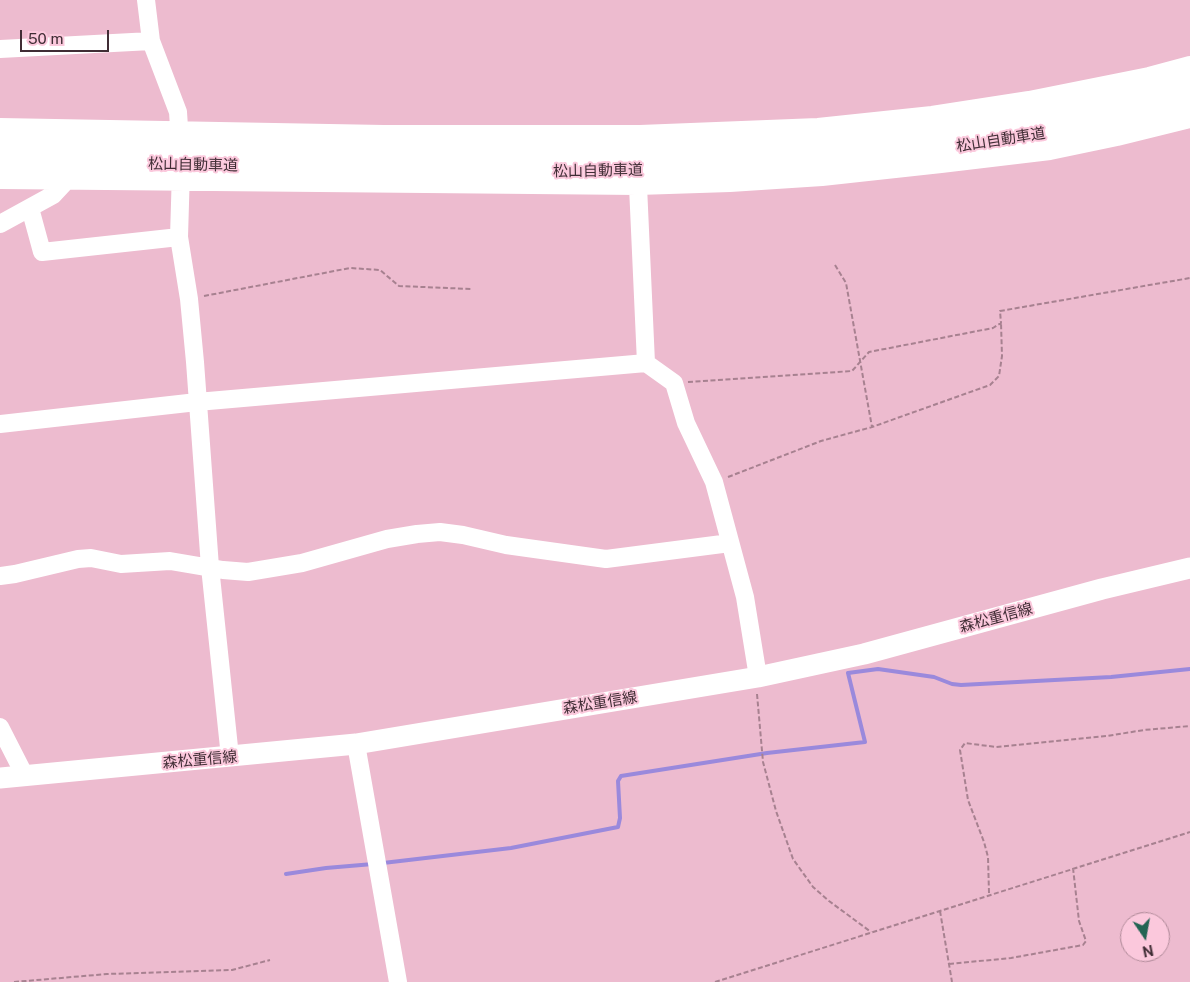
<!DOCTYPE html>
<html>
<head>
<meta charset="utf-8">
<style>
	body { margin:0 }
	#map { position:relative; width:1190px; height:982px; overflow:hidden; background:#edbbcf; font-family:"Public Sans",sans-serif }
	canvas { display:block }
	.north { position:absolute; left:1120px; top:912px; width:50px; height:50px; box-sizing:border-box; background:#fbc8dc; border:1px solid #b08a99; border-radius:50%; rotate:168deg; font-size:14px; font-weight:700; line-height:20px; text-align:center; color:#402d35 }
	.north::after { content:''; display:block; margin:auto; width:18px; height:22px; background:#236453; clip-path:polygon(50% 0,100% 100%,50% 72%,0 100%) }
	.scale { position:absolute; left:20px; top:30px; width:89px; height:22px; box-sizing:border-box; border:2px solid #402d35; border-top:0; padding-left:6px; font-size:15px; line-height:18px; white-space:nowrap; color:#402d35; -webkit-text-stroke:4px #fbc8dc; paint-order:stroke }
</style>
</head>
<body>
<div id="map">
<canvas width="1190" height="982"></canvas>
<div class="north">N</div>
<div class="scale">50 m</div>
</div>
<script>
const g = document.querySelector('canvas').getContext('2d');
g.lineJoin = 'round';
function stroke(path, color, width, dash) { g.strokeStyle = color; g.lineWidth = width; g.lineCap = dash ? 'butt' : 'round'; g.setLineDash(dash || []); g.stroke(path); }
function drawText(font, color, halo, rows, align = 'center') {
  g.font = font + ' "Public Sans","Noto Sans JP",sans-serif'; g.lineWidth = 4; g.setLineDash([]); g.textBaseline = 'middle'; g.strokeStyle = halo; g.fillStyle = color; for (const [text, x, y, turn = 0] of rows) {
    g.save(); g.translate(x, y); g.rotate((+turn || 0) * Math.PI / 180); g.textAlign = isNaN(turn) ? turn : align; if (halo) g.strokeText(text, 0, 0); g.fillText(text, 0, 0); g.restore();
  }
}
const stream = new Path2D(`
	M383 863 511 848 618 827 620 818 618 781 621 776 767 753 865 742 848 673 878 669 934 677 952 684 961 685 1111 677 1190 669
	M286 874 326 868 373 864`);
const path = new Path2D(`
	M835 265 846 283 872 427
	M204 296 350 268 380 270 399 286 471 289
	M688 382 852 371 869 352 993 328 1001 323 1000 311 1190 278
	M728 477 821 441 872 427 990 385 999 376 1002 356 1001 323
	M757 694 763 762 776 811 793 859 813 887 829 901 871 932
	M989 893 988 857 984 842 968 800 960 750 965 743 996 747 1107 736 1144 730 1190 726
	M940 911 952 982
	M949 964 1011 958 1083 945 1086 941 1079 921 1073 868
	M14 982 107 974 232 970 270 960
	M715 982 1190 832`);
const minor = new Path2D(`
	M146 0 151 41 178 112 180 142
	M0 49 151 41
	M0 127 384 134H640L818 127 932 115 1029 100 1149 76 1190 65
	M181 170 179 237 189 299 195 362 210 567 230 757
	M0 180 638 186 730 183 822 177 941 164 1050 151 1117 137 1190 119
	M638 186 646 363
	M30 208 42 252 179 237
	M0 224 53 195 67 180
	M0 424 197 402 646 363 674 383 686 423 714 482 745 597 758 677
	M0 576 15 574 78 559 91 558 121 564 170 561 223 570 248 572 302 563 387 539 417 534 440 532 463 535 506 545 606 559 730 543
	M0 727 25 776
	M356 744 398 982`);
const major = new Path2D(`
	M0 778 356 744 758 677 864 654 1102 589 1190 568`);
const highway = new Path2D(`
	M0 142 594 149 743 146 892 133 1039 112 1190 82
	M0 163 144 164 444 171H594L743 169 894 156 1044 134 1190 104`);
const streetNames = [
	["松山自動車道",1001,140,-9],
	["松山自動車道",193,165,1],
	["松山自動車道",598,171,-1],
	["森松重信線",996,618,-15],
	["森松重信線",600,703,-9],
	["森松重信線",200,760,-5]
];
stroke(stream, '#9a89dc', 4);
stroke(path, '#a78190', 2, [5, 2.5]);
stroke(minor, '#fff', 18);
stroke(major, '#fff', 21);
stroke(highway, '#fff', 25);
drawText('15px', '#402d35', '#fbc8dc', streetNames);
</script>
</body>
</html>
